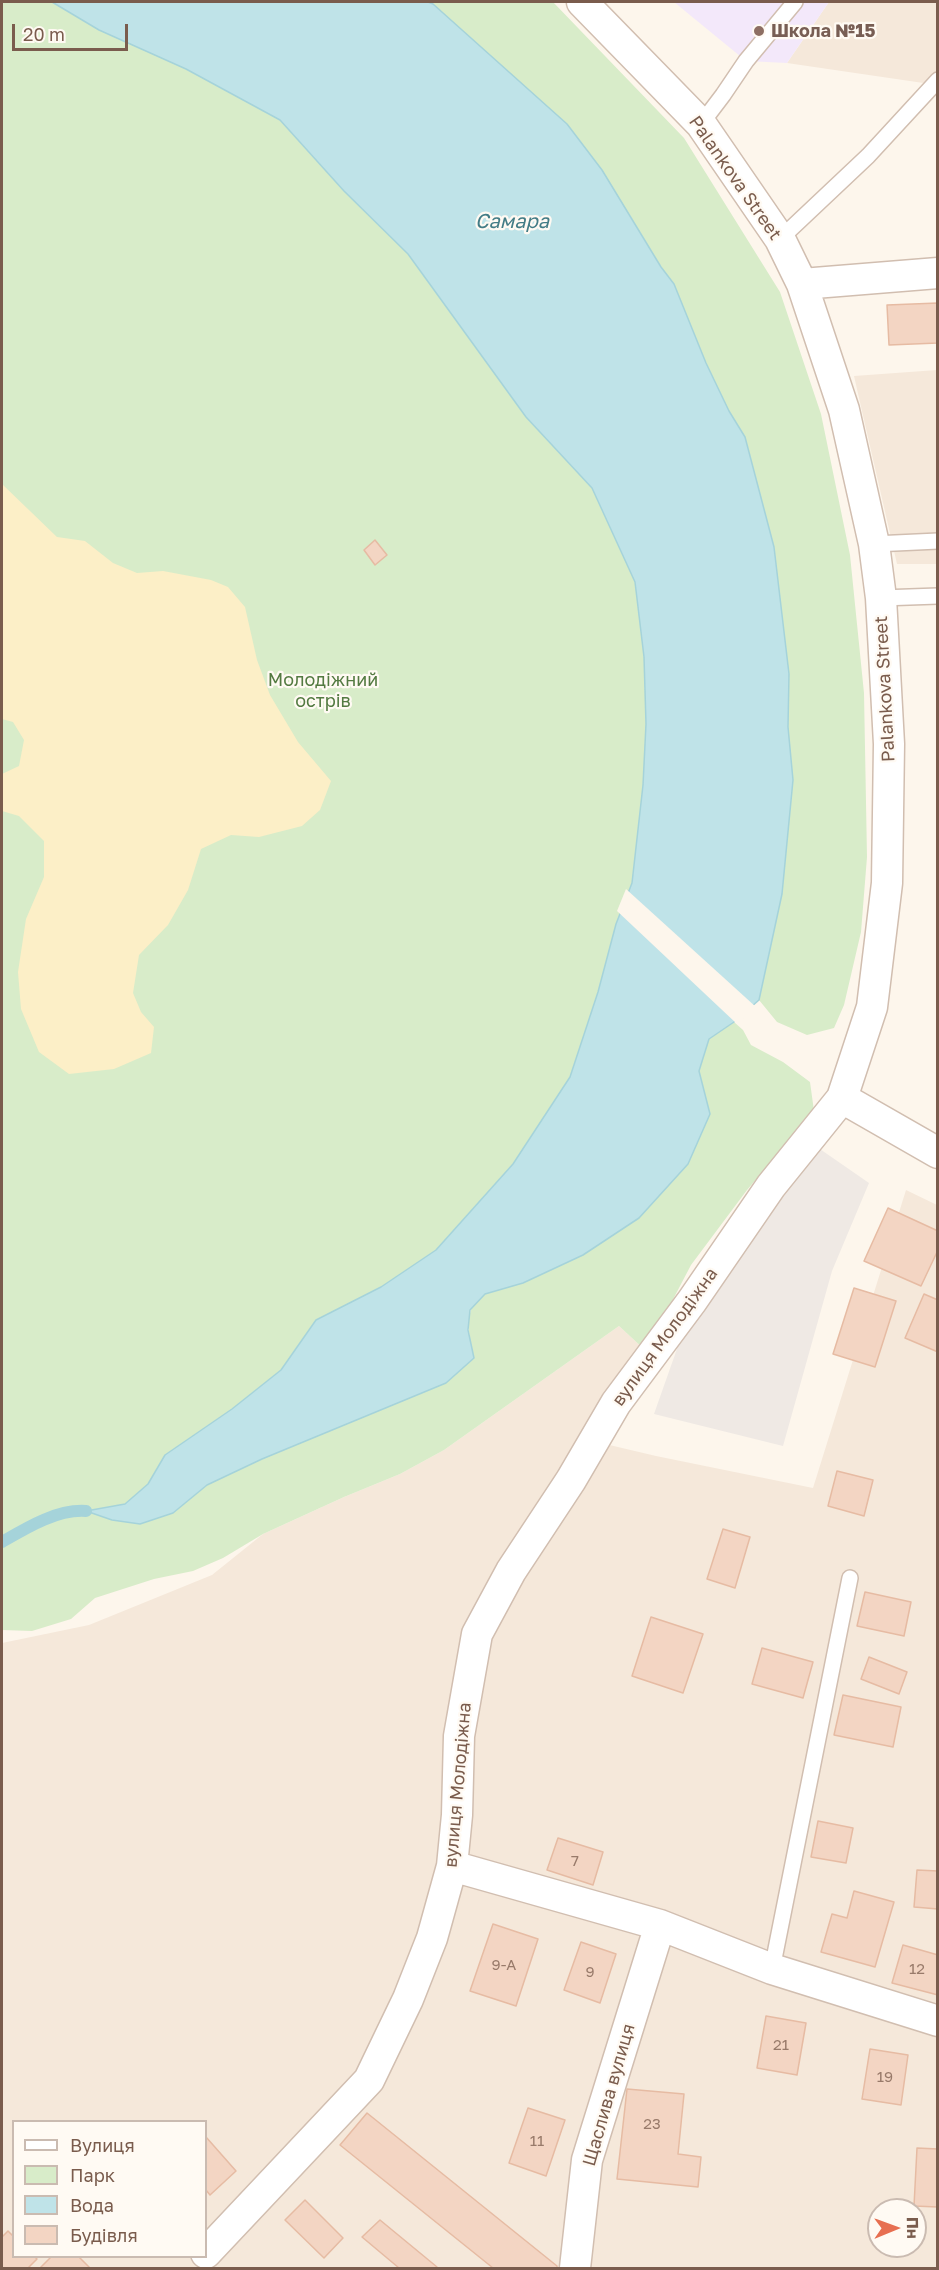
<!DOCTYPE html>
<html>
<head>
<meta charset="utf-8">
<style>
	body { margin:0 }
	#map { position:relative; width:939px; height:2270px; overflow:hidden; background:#fdf6ec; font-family:"Golos Text",sans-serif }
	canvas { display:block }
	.frame { position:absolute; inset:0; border:3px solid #7a5c4d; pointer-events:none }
	.legend { position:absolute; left:12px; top:2120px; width:195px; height:138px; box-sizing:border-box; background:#fffaf3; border:2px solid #cabbb1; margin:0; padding:8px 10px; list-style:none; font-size:18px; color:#7a5c4d }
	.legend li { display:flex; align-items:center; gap:12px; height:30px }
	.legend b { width:30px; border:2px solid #cabbb1 }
	.north { position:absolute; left:867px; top:2198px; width:60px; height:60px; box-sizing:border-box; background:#fffaf3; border:2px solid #cabbb1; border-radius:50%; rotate:89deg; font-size:16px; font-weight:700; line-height:24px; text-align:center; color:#7a5c4d }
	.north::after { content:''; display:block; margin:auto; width:21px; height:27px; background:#e76f51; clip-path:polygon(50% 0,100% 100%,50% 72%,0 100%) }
	.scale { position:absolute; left:12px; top:24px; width:116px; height:27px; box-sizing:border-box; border:3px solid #7a5c4d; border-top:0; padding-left:8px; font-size:18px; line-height:21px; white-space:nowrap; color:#7a5c4d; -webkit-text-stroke:4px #fffaf3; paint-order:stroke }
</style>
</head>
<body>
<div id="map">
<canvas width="939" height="2270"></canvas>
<div class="frame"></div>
<ul class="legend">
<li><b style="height:8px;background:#fff"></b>Вулиця</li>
<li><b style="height:16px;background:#d8ecc9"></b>Парк</li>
<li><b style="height:16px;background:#bfe3e8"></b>Вода</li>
<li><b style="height:16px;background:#f3d5c3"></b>Будівля</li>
</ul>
<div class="north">Пн</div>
<div class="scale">20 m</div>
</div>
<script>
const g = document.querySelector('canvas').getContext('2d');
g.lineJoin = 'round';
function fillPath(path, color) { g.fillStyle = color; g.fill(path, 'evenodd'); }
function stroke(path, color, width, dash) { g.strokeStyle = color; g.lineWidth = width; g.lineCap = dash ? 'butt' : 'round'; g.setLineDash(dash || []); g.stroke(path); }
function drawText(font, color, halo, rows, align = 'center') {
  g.font = font + ' "Golos Text",sans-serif'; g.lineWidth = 4.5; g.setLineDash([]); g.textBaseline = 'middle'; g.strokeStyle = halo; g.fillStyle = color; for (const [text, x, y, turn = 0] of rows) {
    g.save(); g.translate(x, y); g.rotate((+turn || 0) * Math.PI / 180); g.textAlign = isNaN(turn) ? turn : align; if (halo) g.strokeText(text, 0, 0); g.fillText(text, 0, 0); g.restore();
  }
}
const residential = new Path2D(`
	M829 2H937V85L787 63Z
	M937 370V564H897L854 376Z
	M906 1190 937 1205V2268H2V1643L89 1625 212 1575 263 1534 344 1497 400 1474 444 1450 619 1326 646 1351 584 1439 656 1456 813 1488ZM14 2122H206V2256H14ZM879 2210H915V2246H879Z`);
const industrial = new Path2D(`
	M817 1147 869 1183 832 1271 783 1446 654 1414 678 1346 751 1234Z`);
const education = new Path2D(`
	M674 2H829L787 63 746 61Z`);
const green = new Path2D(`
	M2 2H52L99 30 186 69 280 120 344 191 408 254 526 417 592 488 635 582 644 657 646 724 643 785 632 883 616 924 598 992 570 1077 513 1164 436 1250 381 1287 316 1320 281 1370 232 1409 165 1455 148 1484 125 1504 87 1512 173 1513 207 1485 262 1459 446 1383 474 1358C469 1336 461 1306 486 1293 496 1288 512 1286 523 1283L710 1114 699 1071 709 1039 734 1022 743 1030 751 1045 783 1062 810 1082 814 1111 747 1190 691 1265 646 1351 619 1326 444 1450 400 1474 344 1497 263 1534 223 1558 193 1571 154 1579 95 1598 71 1619 32 1631 2 1630Z
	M428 2H553L684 138 780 292 821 414 850 555 864 693 867 857 861 932 844 1005 834 1028 807 1035 777 1022 759 1000 782 894 786 848 789 674 774 547 745 437 729 411 706 363 674 284 661 267 629 214Z`);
const sand = new Path2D(`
	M2 484 57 537 85 541 113 563 137 573 163 571 211 580 228 587 245 607 257 660 270 695 298 742 331 781 320 810 302 826 259 837 231 835 201 849 188 890 168 925 139 955 133 993 141 1012 154 1027 151 1053 114 1069 69 1074 39 1052 21 1009 18 972 26 919 44 877V841L19 816 2 811V774L19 766 24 740 13 722 2 719Z`);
const water = new Path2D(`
	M52 2H428L433 4 567 124 602 170 661 267 674 284 706 363 729 411 745 437 774 547 789 674 788 727 793 780 782 894 759 1000 734 1022 709 1039 699 1071 710 1114 688 1164 639 1218 583 1255 523 1283 485 1294 470 1310 468 1330 474 1358 446 1383 262 1459 207 1485 173 1513 140 1524 112 1520 86 1511 125 1504 148 1484 165 1455 232 1409 281 1370 316 1320 381 1287 436 1250 513 1164 570 1077 598 992 616 924 632 883 643 785 646 724 644 657 635 582 592 488 526 417 408 254 344 191 280 120 186 69 99 30Z`);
const pier = new Path2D(`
	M626 889 756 1007 737 1024 617 911Z`);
const stream = new Path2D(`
	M2 1542C26 1528 57 1509 86 1511`);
const building = new Path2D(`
	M938 303V343L889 345 887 305Z
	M375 540 387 555 375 565 364 550Z
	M888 1208 938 1231V1250L921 1286 864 1261Z
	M854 1288 896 1301 875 1367 833 1354Z
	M924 1294 938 1300V1352L905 1338Z
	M837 1471 873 1480 864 1516 828 1506Z
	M723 1529 750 1537 735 1588 707 1579Z
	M865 1592 911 1602 904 1636 857 1626Z
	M651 1617 703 1634 683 1693 632 1676Z
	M762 1648 813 1662 803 1698 752 1684Z
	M869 1657 907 1672 899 1694 861 1679Z
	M843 1695 901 1707 893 1747 834 1735Z
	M818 1821 853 1828 846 1863 811 1857Z
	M558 1838 603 1852 593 1885 547 1870Z
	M917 1870 938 1871V1909L914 1907Z
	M854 1891 894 1902 875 1967 821 1952 832 1914 847 1918Z
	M493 1924 538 1939 516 2006 470 1991Z
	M581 1942 616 1954 600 2003 564 1990Z
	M903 1945 938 1955V1995L892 1983Z
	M766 2016 806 2023 797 2075 757 2068Z
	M870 2049 908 2055 901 2105 862 2099Z
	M627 2089 684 2094 678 2154 701 2157 698 2187 617 2179Z
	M528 2108 565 2120 546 2176 509 2163Z
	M367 2113 557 2266V2268H493L340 2145Z
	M206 2137 236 2171 210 2195 206 2190Z
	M917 2148 938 2149V2207L914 2206Z
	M305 2200 343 2238 324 2258 285 2220Z
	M380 2220 437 2267 435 2268H399L362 2237Z
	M8 2231 14 2237V2256H34L37 2259 28 2268H2V2237Z
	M52 2256H78L90 2268H40Z`);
const service = new Path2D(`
	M701 124 723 95 746 61 795 2
	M780 239 868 156 938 80
	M874 544 938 541
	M881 598 938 596
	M772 1969 850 1578`);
const minor = new Path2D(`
	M802 284 938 273
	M842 1098 938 1153
	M452 1866 660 1925 772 1969 938 2021
	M206 2253 369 2080 408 1999 432 1938 452 1866 457 1815 459 1736 477 1634 511 1571 571 1480 616 1403 692 1301 771 1186 842 1098 872 1007 887 883 889 744 881 598 874 544 844 410 802 284 780 239 701 124 582 2
	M575 2268 587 2160 660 1925`);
const markers = [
	[759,31,6,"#8d6e63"]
];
const numberNames = [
	["7",575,1861],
	["9-А",504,1965],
	["12",917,1969],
	["9",590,1972],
	["21",781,2045],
	["19",885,2077],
	["23",652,2124],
	["11",537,2141]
];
const educationNames = [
	["Школа №15",771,31]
];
const streetNames = [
	["Palankova Street",735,178,55],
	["Palankova Street",885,689,-93],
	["вулиця Молодіжна",665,1337,-54],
	["вулиця Молодіжна",458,1785,-85],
	["Щаслива вулиця",609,2095,-74]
];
const parkNames = [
	["Молодіжний",323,680],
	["острів",323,701]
];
const waterNames = [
	["Самара",512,222]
];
fillPath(residential, '#f5e8da');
fillPath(industrial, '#efe9e4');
fillPath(education, '#f3e8fa');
fillPath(green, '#d8ecc9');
fillPath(sand, '#fcefc7');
fillPath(water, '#bfe3e8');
stroke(water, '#a5d3da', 1.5);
fillPath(pier, '#fdf6ec');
stroke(stream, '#a5d3da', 12);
fillPath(building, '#f3d5c3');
stroke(building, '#e6bba3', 1.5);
stroke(service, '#d1beb0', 18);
stroke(minor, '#d1beb0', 33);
stroke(service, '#fff', 15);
stroke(minor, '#fff', 30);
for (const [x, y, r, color] of markers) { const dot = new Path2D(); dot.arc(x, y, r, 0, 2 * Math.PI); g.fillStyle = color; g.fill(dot); stroke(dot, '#fffaf3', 2); }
drawText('15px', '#987a6a', null, numberNames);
drawText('bold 18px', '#785e54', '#fffaf3', educationNames, 'left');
drawText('18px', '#7a5c4d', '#fffaf3', streetNames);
drawText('18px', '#537a41', '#fffaf3', parkNames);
drawText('italic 20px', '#437c86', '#fffaf3', waterNames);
</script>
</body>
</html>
